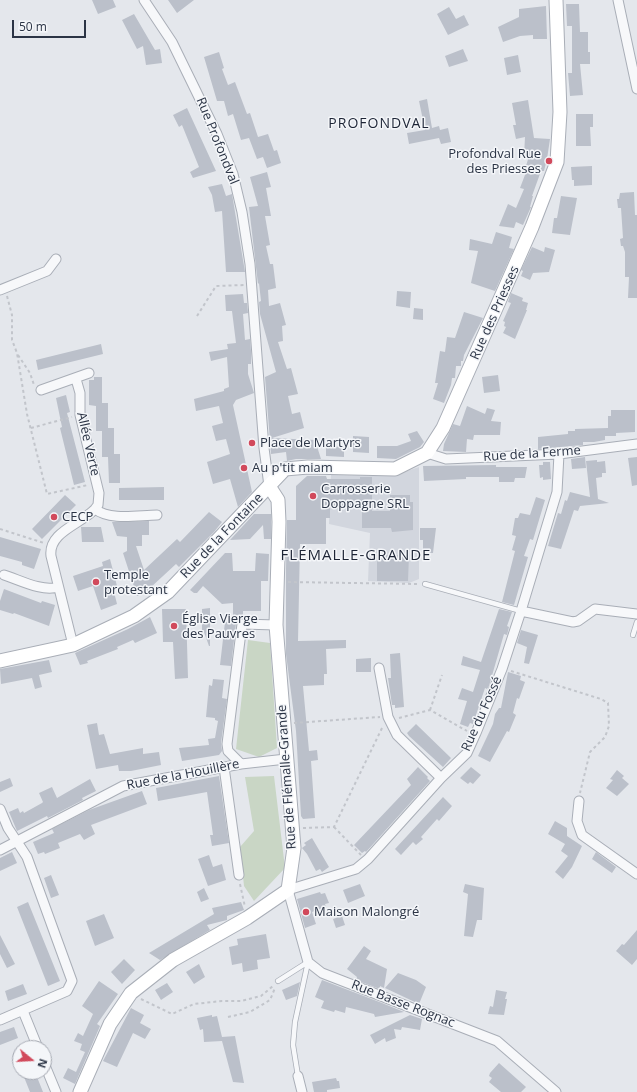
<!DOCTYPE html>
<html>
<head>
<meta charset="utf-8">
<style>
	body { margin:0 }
	#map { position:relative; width:637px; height:1092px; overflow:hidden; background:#e4e7ec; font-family:"Open Sans",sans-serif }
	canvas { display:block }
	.north { position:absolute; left:12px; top:1040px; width:40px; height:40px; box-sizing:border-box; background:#f4f6f9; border:1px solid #a4a8b1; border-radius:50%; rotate:108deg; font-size:11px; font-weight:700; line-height:16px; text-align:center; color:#2b3445 }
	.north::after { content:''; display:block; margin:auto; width:14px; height:18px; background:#d1495b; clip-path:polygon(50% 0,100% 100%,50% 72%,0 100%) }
	.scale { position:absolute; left:12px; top:20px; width:74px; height:18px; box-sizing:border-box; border:2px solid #2b3445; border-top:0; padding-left:5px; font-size:12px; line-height:14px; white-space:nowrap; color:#2b3445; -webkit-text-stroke:3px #f4f6f9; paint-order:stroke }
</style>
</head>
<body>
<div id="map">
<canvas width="637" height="1092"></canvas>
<div class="north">N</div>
<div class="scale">50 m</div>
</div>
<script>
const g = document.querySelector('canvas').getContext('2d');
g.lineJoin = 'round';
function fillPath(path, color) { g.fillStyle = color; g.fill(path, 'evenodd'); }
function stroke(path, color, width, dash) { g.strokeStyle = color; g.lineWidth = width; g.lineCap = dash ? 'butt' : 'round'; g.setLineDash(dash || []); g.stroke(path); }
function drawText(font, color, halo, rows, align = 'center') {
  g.font = font + ' "Open Sans",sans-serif'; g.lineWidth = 3; g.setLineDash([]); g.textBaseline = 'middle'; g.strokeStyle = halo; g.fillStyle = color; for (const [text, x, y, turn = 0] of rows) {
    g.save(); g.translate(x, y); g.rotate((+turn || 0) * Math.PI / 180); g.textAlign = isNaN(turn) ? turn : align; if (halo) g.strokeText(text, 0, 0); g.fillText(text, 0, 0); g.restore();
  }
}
const built = new Path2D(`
	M419 467V579L409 583 368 581 370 533 329 524 331 475 392 476Z`);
const green = new Path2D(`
	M248 640 270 643 277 748 259 757 236 749Z
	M274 776 285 868 254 901 244 886 240 847 254 831 245 777Z`);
const building = new Path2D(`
	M92 0H113L116 7 98 14Z
	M168 0H194L177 13Z
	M566 4H579L580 32H588V52H590V64H580L583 95 570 96 568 73H572V26H567Z
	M546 6 547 39H533V35L520 36 503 42 498 27 519 17V9Z
	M449 7 456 19 464 15 469 25 448 35 437 14Z
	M134 14 155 50 160 49 162 63 146 65 143 46 137 49 122 20Z
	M463 49 468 61 449 67 445 56Z
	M219 52 224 68 222 69 228 85 235 82 247 114 250 113 258 137 268 134 274 151 277 150 281 163 267 168 263 157 257 159 249 138 241 140 233 114 228 116 224 101H217L204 57Z
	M518 55 521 72 507 75 504 58Z
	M427 99 432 128 439 126 440 130 448 128 451 142 441 144 439 138 409 144 407 133 425 130 419 101Z
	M528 100 534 138 550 139 547 159 544 171H541L532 196H533L530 207H531L523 225 516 222 514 228 499 226 508 204 516 208 524 189 520 188 528 167 526 166 529 156H524L525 137 516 139 513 125H516L512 103Z
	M187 108 216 171 193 178 190 172 199 167 182 125 179 127 173 115Z
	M576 114H593V127H590L591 146H576Z
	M592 166V185L574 186V180H572L571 167Z
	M267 172 271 187 266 188 271 216H265L270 245 266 246 270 264H273L276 288 268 290 269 306 280 303 286 325 282 326 283 341 278 342 287 369 291 368 298 394 288 396 292 414 300 412 304 428 272 438 315 440 321 459H296L287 461 286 452 271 454 265 377 276 372 260 314 259 302 261 301 259 283 258 284 249 207 258 206 250 177Z
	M222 184 226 196 232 194 245 272H226L222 211 215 212 212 195 208 187Z
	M634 192 635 215H637V298H628L629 277H625V252L623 246H621L620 239 623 238 621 208H618L617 199H619L620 193Z
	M561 196 577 198 570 235 552 233 554 218H557Z
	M496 232 512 237 509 248 514 249 495 291 471 283 478 251 469 250 470 239 492 244Z
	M532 247 544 252 545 247 555 250 549 272 533 273 530 280 521 276 523 271 521 270Z
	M397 291 411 292 410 308 396 306Z
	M511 293 523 298 522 301 528 303 526 310H527L515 339 503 333 506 327 504 326 505 322 503 321 511 303 508 302Z
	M243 294 244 303H247L248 313 243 314 245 340 250 339 251 351V364H248V374L254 393 236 400 233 405 252 492 238 507 230 479 213 484 207 462 230 454 226 439 216 441 212 426 223 423 219 406 196 411 194 399 224 391V389L229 387 227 357 211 361 209 352 228 349 227 344 236 343 232 311H226L225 295Z
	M414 308 423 309V320L413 319Z
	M464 312 483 318 464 355 463 361H461V366H456L455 378H452L451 385 444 403 433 399 438 383H435L440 351 445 352 447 337 455 338Z
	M101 344 103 354 38 370 36 360Z
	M498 375 500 391 484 393 482 377Z
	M94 377H102V403H108V428H114V454H120V483H109L108 457H102V431H96V406L89 405V380H94Z
	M66 395 70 412 67 413 85 482 74 485 60 428 62 427 56 398Z
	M467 406 485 414 487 408 495 410 491 421 501 422 500 435H474L473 440 467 439 466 452 443 451 444 444 453 424 460 426Z
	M611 410H635V432L616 433V436H605V440L594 442H583V445L538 449V437L568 434V431H575V429L608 428V416H611Z
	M417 431 424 442 420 447 396 459 377 458V446H397L411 441 408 434Z
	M353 436 369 437V453L353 452Z
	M326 446 344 447V457L326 456Z
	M585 457 586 468 572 469 571 459Z
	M637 457V485L632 486 628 458Z
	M597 460V462L605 461 606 473H602V477L596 478 598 499 609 503 580 506 578 511 574 510 561 549 548 546 558 513 561 514 565 500 567 501 570 492 590 497 586 461Z
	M543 462H550L551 479 543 480V477L540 478 539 465H543Z
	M496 465V467H527L525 478H515L514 482H499V477H466V479L424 481 423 466Z
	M307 476H326L327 479H360V477H372V511H390V495H410V502H413V530L392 532 391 528H362V511H360V508L330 507V518H326V544H300L298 641 346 640V648L326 649 327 674H324V685L303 686 309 751 317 750 318 760 311 761 315 818 303 819 301 816 296 731 286 654V569L287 520H296V486Z
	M164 487V500H119V488Z
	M65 495 76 505 42 539 32 529Z
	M536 497 545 500 533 540 530 539 524 556 528 557 514 605 502 602 515 551 512 550 516 536 512 535 515 518H518L520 513 530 515Z
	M209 512 222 522 214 532 179 567 176 564 150 588 151 591 137 596 123 553 127 551V537L117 536 112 522 149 521V535H142V546H136L144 570 177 539 180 542Z
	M254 514H271V539H264L263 525 250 539 230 540Z
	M81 527H101L104 542H82Z
	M420 528H436L433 553H423V540H420Z
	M0 537 41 549 34 569 22 565V562L0 556Z
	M225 553H232L233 571H255L256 553 269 554 268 581H261V611H243V615H233V603L222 604 203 586 197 593H194L190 590Z
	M377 555H409L408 581H377Z
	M110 559 117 586 113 588 117 604 101 610 93 586 78 591 73 576 103 566 102 562Z
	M4 589 41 603 42 601 55 605 49 626 14 613 13 614 0 610V601Z
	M210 608V646H209L204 632 202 633V609Z
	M162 609H186L188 678 175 679 173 642H163Z
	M499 609 512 612 507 626 509 627 507 635 504 634 489 686 487 689 485 688 473 724 470 723 468 727 460 724 467 701 458 699 462 688 473 692 480 670 461 665 463 656 481 662Z
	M150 617 157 633 135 643 133 640 117 647 118 649 87 661 88 663 80 665 75 653 128 629Z
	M225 622 236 623 231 666 220 665Z
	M521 630 538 635 529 664 524 663 527 647 517 643Z
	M400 653 404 707 395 708V705H392L388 678H391L390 654Z
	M371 658V672H356V659Z
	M49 660 52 672 39 675 42 687 35 689 32 678 1 684 0 669Z
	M508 672 521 676 520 680 525 682 519 699 517 698 513 713 516 715 509 732 507 731 490 762 478 756 493 724 495 714 499 708H501Z
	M213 679 224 680 222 698 227 699 221 743 222 751 219 755 182 761 179 748 209 745 208 739 215 738 218 721 215 720V718L206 717 209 685 212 686Z
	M97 723 99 735 104 734 110 754 143 748V754L159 752 161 765 131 771H119L118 765 96 769 87 725Z
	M416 724 451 758 443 767 409 736 407 733Z
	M418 767 428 777 427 778 430 781 366 852 365 851 362 853 354 845 411 785 407 779Z
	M471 767 481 775 473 784 470 782 468 784 460 778Z
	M617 770 624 776 622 778 629 784 617 796 606 788 613 780 610 779Z
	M219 776 229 843 212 846 210 835H213L207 792 158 801 156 788Z
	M10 778 13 786 0 792V782Z
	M90 779 96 791 82 798 83 800 48 818 47 816 17 831 9 812 18 808 20 813 23 811 24 813 42 803 43 802 39 793 52 787 57 798Z
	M142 791 147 804 91 825 95 834 84 840 80 834 58 843 60 848 45 854 44 852 38 854 33 842 54 833 52 829 89 810Z
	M443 797 452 806 439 821 437 819 421 837 423 839 416 845 413 842 401 855 395 849Z
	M555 821 567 828V836L582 846 572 867 563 879 555 872 568 856 561 851 565 844 548 834Z
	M312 838 329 867 322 872 320 869 316 871 307 854 302 848 306 845 304 843Z
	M12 852 17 863 0 871V858Z
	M596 852 616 867 612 873 592 859Z
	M209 855 213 867 222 864 226 880 208 886 198 859Z
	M51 875 59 895 51 898 44 878Z
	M360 884 365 896 348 903 343 890Z
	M465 884 484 888 482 920H477L473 937 464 936 468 894 463 892Z
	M204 888 209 899 201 902 197 892Z
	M320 892 321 894 325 893 329 903 325 904 326 907 312 912 316 924 305 928 297 899Z
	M28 902 60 981 48 986 17 907Z
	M241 902 244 910 227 916V920L207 925 210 930 160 960 149 953 214 914 212 908Z
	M104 914 114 938 95 946 86 921Z
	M342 916 345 925 336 928 333 919Z
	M637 930V959L632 965 616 951 622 944 624 945Z
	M266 934 270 958 257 960 258 969 243 972 242 963 232 965 229 947 238 945 237 939Z
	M0 935 15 964 7 968 0 954Z
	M364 946 371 951 366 959 387 969 384 988 380 986V989L356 980 357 977 347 969Z
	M124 959 135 970 122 984 111 972Z
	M199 964 205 977 194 984 186 972Z
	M398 973 416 980 426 987 419 1004 385 988Z
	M322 980 382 1003 404 1012 375 1017 374 1014 346 1007 345 1013 335 1010 334 1012 321 1008 324 1001 315 997Z
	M99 981 118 994 97 1024 100 1026 75 1084 63 1078 68 1068 76 1072 85 1052 80 1050 82 1044 74 1041 78 1033 83 1036 93 1014 82 1006Z
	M300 982 297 996 286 1000 282 990Z
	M167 983 173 992 161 1000 155 990Z
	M23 984 27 994 8 1001 5 991Z
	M496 990 507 992 505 999H507L504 1015 488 1014 490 1006 493 1007Z
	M131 1008 144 1015 140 1023 151 1029 145 1039 133 1033 117 1067 103 1061Z
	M212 1015V1017L217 1016 222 1037 235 1036 244 1083 233 1082 222 1041 204 1042 203 1029 200 1030 197 1018Z
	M410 1015 422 1019 420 1030 402 1027 401 1030 394 1029 396 1038 386 1042 385 1038 375 1044 370 1035Z
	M14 1027 18 1038 0 1045V1032Z
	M499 1063 526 1087 521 1092H501L489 1082 492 1078 489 1076 490 1073Z
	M22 1072H35L43 1092H30Z
	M336 1078 337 1081H339L340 1088 327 1090V1092H314L312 1082Z`);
const path = new Path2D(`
	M7 296 12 315V340L17 353 27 414 47 494 88 485
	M197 316 216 286 244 285
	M18 355 30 373 34 385
	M31 428 72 417
	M0 529 44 543
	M288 582 418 584
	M511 671 601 699 608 703 609 726 605 737 590 752 580 793
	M430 710 442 675
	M399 718 430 710 467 731
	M294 723 380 717
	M334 827 361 855
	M303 828 334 827 383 726
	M240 884 245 907
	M141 999 172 1014 194 1004 222 1001H241L261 996 273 986
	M228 1017 250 1012 270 1000 275 988`);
const lane = new Path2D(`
	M425 584 521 611
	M633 635 637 622
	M278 981 308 962 295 1022 293 1045 298 1076`);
const street = new Path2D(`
	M144 0 172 42 217 134 233 174 242 212 250 264 264 448 269 486
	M618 0 637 89
	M0 290 47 271 56 259
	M41 390 89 373
	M427 453 446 459 559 454 637 444
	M95 509C110 521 139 515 157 515
	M4 575C20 580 42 592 58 587
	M521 611 573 622 578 621 595 609 637 614
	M73 645 51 556C48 532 81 524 95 509L98 505 99 493 80 415V393L76 379
	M379 668 388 717 397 735 441 778
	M241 764 228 751 227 744 242 624 276 625
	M224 767 239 875
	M579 801 577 821 582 835 637 874
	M0 809 8 828 27 857 72 981 67 991 0 1020
	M0 850 123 786 241 764 286 759
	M23 1011 38 1048
	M44 1063 56 1092
	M298 1076 302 1092
	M556 1092 497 1041 322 973 308 962 288 890 356 869 368 859 441 778 467 753 476 733 502 669 521 611 557 492 559 454`);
const secondary = new Path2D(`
	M0 661 73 645 134 616 168 592 285 469 308 467 395 469 427 453 443 428 532 227 557 162 560 112 556 0
	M80 1092 110 1024 131 993 173 960 247 918 288 890 294 848 276 625 279 522 278 500 269 486`);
const markers = [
	[549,161,4,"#d1495b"],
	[252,443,4,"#d1495b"],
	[244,468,4,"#d1495b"],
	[313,496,4,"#d1495b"],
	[54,517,4,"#d1495b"],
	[96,582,4,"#d1495b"],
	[174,626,4,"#d1495b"],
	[306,912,4,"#d1495b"]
];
const streetNames = [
	["Rue Profondval",217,141,68],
	["Rue des Priesses",495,313,-66],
	["Allée Verte",88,444,77],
	["Rue de la Ferme",532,454,-4],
	["Rue de la Fontaine",222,536,-46],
	["Rue du Fossé",482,714,-66],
	["Rue de la Houillère",183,775,-11],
	["Rue de Flémalle-Grande",287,777,-94],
	["Rue Basse Rognac",403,1004,21]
];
const poiNames = [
	["Profondval Rue",541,154,"right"],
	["des Priesses",541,169,"right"],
	["Place de Martyrs",260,443],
	["Au p'tit miam",252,468],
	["Carrosserie",321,489],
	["Doppagne SRL",321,504],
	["CECP",62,517],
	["Temple",104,575],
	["protestant",104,590],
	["Église Vierge",182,619],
	["des Pauvres",182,634],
	["Maison Malongré",314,912]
];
const neighbourhoodNames = [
	["PROFONDVAL",379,124]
];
const quarterNames = [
	["FLÉMALLE-GRANDE",356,556]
];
fillPath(built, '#d2d6de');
fillPath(green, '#c9d6c5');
fillPath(building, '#bbc0ca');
stroke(lane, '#a9aeb7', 6);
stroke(street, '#a9aeb7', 11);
stroke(secondary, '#a9aeb7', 15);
stroke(path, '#c2c5cb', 2, [3, 3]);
stroke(lane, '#f7f8fa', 4.5);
stroke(street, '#f7f8fa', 9);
stroke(secondary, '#fff', 13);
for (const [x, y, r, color] of markers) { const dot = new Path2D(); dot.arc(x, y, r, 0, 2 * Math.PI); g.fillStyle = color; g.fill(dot); stroke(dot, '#f4f6f9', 1.5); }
drawText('13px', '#2b3445', '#f4f6f9', streetNames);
drawText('13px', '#2b3445', '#f4f6f9', poiNames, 'left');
g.letterSpacing = '1px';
drawText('14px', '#1d2536', '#f4f6f9', neighbourhoodNames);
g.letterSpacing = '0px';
g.letterSpacing = '1px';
drawText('15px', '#1d2536', '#f4f6f9', quarterNames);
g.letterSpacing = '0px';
</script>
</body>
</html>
